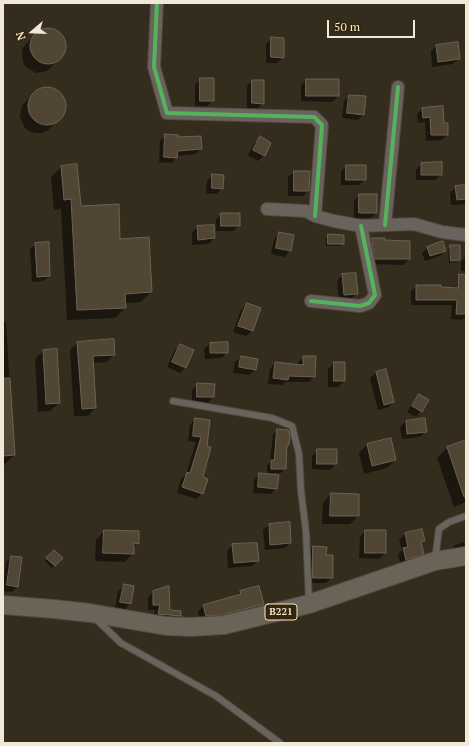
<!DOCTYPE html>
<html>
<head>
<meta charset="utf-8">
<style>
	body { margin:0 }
	#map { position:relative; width:469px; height:746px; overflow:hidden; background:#342c1c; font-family:"PT Serif",serif }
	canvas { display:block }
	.frame { position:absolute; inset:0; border:4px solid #f2e8d8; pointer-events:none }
	.north { position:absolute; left:12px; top:12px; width:40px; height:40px; -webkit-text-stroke:3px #342607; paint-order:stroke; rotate:251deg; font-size:11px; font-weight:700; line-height:16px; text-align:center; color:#f2e8d8 }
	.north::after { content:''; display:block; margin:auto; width:14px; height:18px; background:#f2e8d8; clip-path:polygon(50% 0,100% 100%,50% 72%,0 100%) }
	.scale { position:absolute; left:327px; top:20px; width:88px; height:18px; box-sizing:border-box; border:2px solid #f2e8d8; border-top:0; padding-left:5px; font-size:12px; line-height:14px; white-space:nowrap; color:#f2e8d8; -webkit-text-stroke:3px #342607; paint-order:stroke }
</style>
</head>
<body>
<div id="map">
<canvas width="469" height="746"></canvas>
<div class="frame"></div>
<div class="north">N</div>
<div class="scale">50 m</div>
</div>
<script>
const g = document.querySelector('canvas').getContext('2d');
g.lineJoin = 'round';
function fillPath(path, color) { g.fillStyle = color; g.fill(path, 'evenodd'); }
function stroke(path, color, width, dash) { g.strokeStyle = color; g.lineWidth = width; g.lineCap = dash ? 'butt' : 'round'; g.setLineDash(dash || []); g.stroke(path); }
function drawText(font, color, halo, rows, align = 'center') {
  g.font = font + ' "PT Serif",serif'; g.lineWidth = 3.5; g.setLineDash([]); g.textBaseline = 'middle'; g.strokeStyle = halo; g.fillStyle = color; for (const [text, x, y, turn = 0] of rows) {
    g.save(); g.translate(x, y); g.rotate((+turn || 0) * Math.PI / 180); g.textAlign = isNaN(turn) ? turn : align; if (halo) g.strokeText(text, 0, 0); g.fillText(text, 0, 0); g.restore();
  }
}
const shadow = new Path2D(`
	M49 28 55 30 63 37 65 43 64 54 47 71 36 73 26 67 23 62 22 50 25 45 38 32 43 29Z
	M272 38 283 57 277 63H266V44Z
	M436 46 459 59 453 64 432 67 431 51Z
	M201 79 213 101 207 106H195V84Z
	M306 80 338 96 333 102 301 101V85Z
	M252 81 263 103 257 109H247V86Z
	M45 87 56 90 61 94 64 99 65 106 64 112 61 117 48 130 42 133H35L29 131 25 128 20 117 22 106 34 92Z
	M350 96 363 115 358 120 342 118 344 101Z
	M423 109 443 124 447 135 442 140 426 141 425 122 418 123 417 114Z
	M166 135 177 138 201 149 195 154 176 156V158L171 163 159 162 160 141Z
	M260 138 264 155 258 161 248 155 254 143Z
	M421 164 441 174 436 180H416V170Z
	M76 165 80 207 119 240 151 292 141 302 125 303V308L115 318 67 320 61 209 54 210 51 177 61 167Z
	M347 166 365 179 359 185H341V171Z
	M294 172 308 191 303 196H288V177Z
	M213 175 222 188 217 194 206 193 207 181Z
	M466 186V204L451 205 450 193 456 187Z
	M360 195 376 213 371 218H354V200Z
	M222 214 239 226 233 231H216V219Z
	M197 227 214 238 209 244 192 245V233Z
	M279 233 293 236 290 251 285 257 271 254 274 239Z
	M329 235 343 243 340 246H326V238Z
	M373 238 409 259 403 265 370 264 367 244Z
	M36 244 49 276 43 281 32 282 30 249Z
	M451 246 459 260 457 262 449 263 448 249Z
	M428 248 445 251 440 256 425 261 422 253Z
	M466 256V271H461V261Z
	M342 275 357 293 351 299 339 300 337 281Z
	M417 286 466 290V316L462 320 451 319 452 305H411V291Z
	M247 304 259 308 252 331 246 336 233 332 241 310Z
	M3 322H6L14 455 3 466Z
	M77 343 114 354 107 362 92 363 95 408 88 416H74L70 350Z
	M227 343V352L222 358 205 359 204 349 210 344Z
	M180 345 193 351 185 368 180 373 167 367 175 350Z
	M43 351 59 403 50 411 38 412 35 359Z
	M241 357 255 370 249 375 233 373 235 362Z
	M303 357 314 376 309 382H285L282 385 268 384 270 369 275 363 298 366V363Z
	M334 363H344V381L338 387H328V369Z
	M385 370 393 402 387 408 378 410 370 378 376 372Z
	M198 384 213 397 208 403 192 402V390Z
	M419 395 421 411 416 417 407 412 414 401Z
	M195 419 209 421 202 478V493L197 499 177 493 181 479 186 474 196 442 188 441 190 425Z
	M424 419 426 431 420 437 402 439 400 427 406 421Z
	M278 430 288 445 286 447 285 469 281 473H267V465L270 462 273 434Z
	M390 439 395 460 387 468 364 474 359 453 367 445Z
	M466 441V502L454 507 437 458 448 447Z
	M318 450 336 464 330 470 312 469V456Z
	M260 474 276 488 271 494 253 493 254 480Z
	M331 494 358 516 350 524H322L323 503Z
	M269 525 290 543 285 548 265 550 263 530Z
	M421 530 424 541 420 544 423 553 417 559 401 565 398 554 402 550 399 540 405 534Z
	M104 531 138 543 133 548V553L125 562 95 561 96 540Z
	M365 531 385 553 379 559 359 558 360 537Z
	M464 542 465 545 463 548 453 549 455 545Z
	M233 545 258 561 252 566 228 568 227 551Z
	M313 547 332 577 326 583H307L308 553Z
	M54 551 62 558 52 568 45 561Z
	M12 557 17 586 12 592 3 591V585L6 562Z
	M124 585 133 587 130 604 124 610 115 608 118 591Z
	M153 592 169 610 180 616 174 621 153 619 155 610H148V598Z
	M241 592 263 604 257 610 200 621 198 612 203 606 236 596Z`);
const building = new Path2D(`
	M30 46a18 18 0 1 1 36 0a18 18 0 1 1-36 0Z
	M271 37 284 38V58L271 57Z
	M458 42 460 59 438 62 436 45Z
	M200 78H214V101H200Z
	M306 79H339V96H306Z
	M252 80H264V104L252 103Z
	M28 106a19 19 0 1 1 38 0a19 19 0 1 1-38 0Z
	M349 95 366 96 364 115 347 113Z
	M443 106 444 123H448V135H431L430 117 423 118 422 108Z
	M165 134 179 135 178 137 201 136 202 149 178 151 177 158 164 157Z
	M260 136 271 143 265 156 253 150Z
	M442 162V175H421V163Z
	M77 164 81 206 119 204 120 239 149 237 152 292 125 294 126 308 77 310 71 199 64 200 61 166Z
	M346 165H366V180H346Z
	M294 171H310L309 191H294Z
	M212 174 224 175 223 189 212 188Z
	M466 185V199L457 200 455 186Z
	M359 194H377V213H359Z
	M221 213H240V226H221Z
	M214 225 215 238 198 240 197 226Z
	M279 232 294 235 291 251 276 248Z
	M328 234 344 235V244H328Z
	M372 238H385V240L410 241V259H375Z
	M443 241 446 251 430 256 427 247Z
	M49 242 50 276 37 277 35 243Z
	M450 245H460V260L451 261Z
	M356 273 358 294 344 295 342 274Z
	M459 274 466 275V314H456L457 300H416V285H441V287L458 288Z
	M247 303 261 308 253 331 238 326Z
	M114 339 115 355 93 356 96 408 82 409 77 342Z
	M228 342V353H210V343Z
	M180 344 194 350 186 368 172 362Z
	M57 349 60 403 46 404 43 350Z
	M241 356 258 359 256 370 239 367Z
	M303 356H316L315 377 289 376 288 380 273 378 275 362 303 365Z
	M334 362H345V381H334Z
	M386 369 394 402 384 405 376 372Z
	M3 378H10L15 455 3 456Z
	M197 383 215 384 214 397H197Z
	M419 394 429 400 422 412 412 406Z
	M195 418 210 420 207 446 211 447 203 477 208 479 203 494 182 487 187 472 190 473 201 437 193 436Z
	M425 418 427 432 407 434 406 421Z
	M277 429 288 430 290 436 289 445H287L286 469H271V460H274Z
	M391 438 396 460 372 466 367 444Z
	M466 440V497H464L447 447Z
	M317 449H337V464H317Z
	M259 473 279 475 277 489 258 487Z
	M331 493 359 494V516H330Z
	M290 522 291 543 270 545 269 524Z
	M422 529 425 541 421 542 424 554 406 560 403 548 408 547 405 533Z
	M104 530 139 531V544L134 543V554L103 553Z
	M365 530H386V553H365Z
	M257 543 259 561 234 563 232 544Z
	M313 546 327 547 326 555H333V578H313Z
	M54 550 63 558 55 566 46 558Z
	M11 556 22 557 18 587 7 585Z
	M124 584 134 586 131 604 120 602Z
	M169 586 170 610 181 611V616L158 614 160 605H153V591Z
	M259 586 264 604 222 615 206 616 203 605 241 594 240 591Z`);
const service = new Path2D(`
	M173 401 272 418 292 426 299 454 301 491 306 532 309 602
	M435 560 439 529 449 522 466 516
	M96 619 121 643 216 696 280 743`);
const minor = new Path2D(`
	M157 3 154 67 167 113 314 117 322 125 315 216
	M267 209 306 211 315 216 334 221 361 226 414 224 442 232 466 235
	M385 225 398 87
	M311 301 360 306 369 303 375 295 361 226`);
const primary = new Path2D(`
	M3 605 54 609 90 613 166 626 191 627 224 625 309 604 435 561 466 556`);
const cycleway = new Path2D(`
	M157 3 154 67 167 113 314 117 322 125 315 216
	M385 225 398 87
	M311 301 360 306 369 303 375 295 361 226`);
const shields = [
	[281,612,32]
];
const shieldNames = [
	["B221",281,612]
];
fillPath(shadow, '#0007');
fillPath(building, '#504633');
stroke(building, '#6a6356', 1);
stroke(service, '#51493c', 8);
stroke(minor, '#51493c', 14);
stroke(primary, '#51493c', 20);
stroke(service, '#68645d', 6);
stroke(minor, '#68645d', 12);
stroke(primary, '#6a6358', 18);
stroke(cycleway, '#56b35d', 4);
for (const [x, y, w] of shields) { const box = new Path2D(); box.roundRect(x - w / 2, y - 8, w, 16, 3); g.fillStyle = '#342607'; g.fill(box); stroke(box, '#f2e8d8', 1); }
drawText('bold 10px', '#f2e8d8', null, shieldNames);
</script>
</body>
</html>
